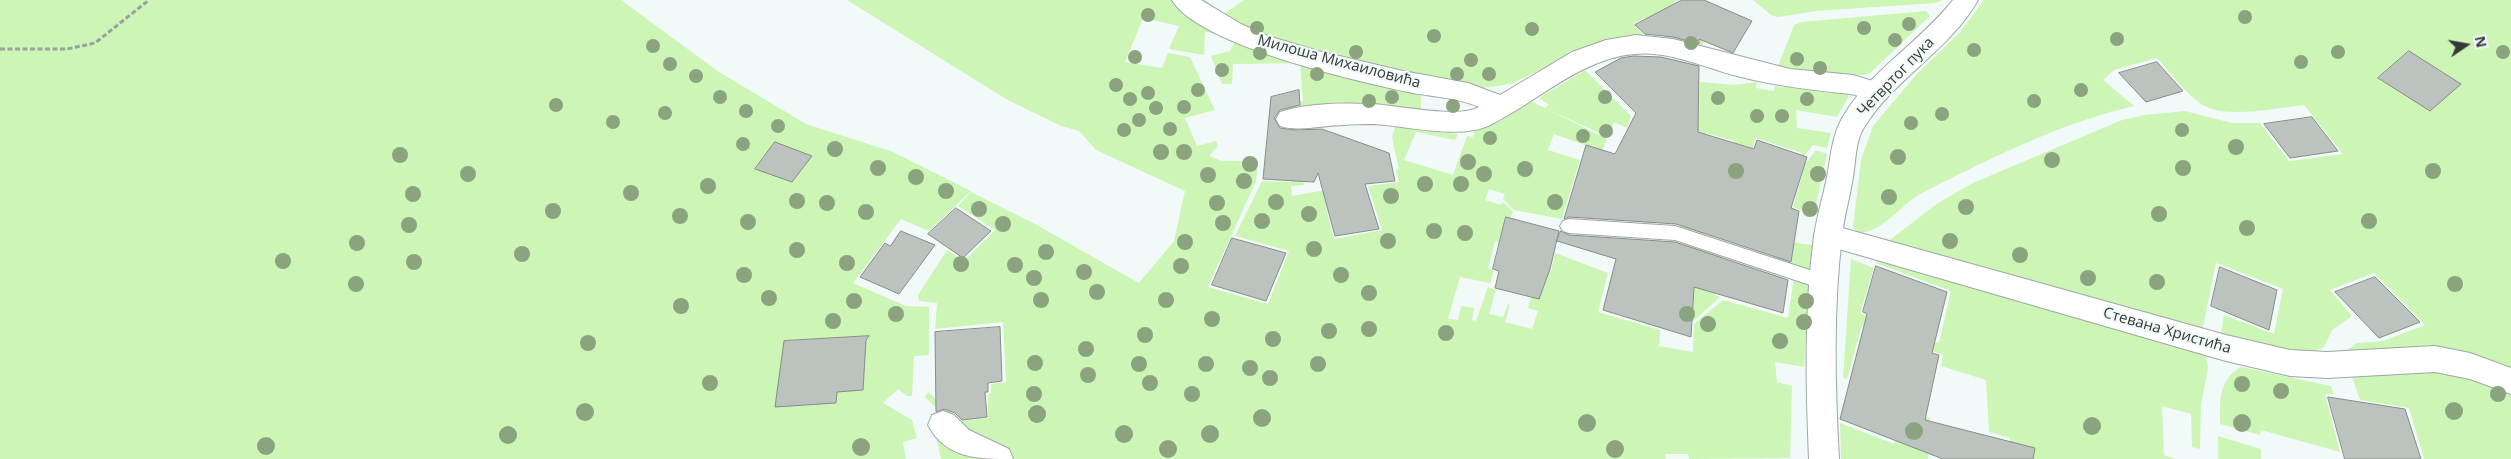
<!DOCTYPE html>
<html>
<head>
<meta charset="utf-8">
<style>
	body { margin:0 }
	#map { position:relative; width:2511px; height:459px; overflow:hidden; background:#f1faf9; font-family:"Open Sans",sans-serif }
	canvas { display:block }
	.north { position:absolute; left:2441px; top:20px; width:50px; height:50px; -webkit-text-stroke:4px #f1faf9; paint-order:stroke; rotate:78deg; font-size:14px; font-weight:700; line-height:20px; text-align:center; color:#353938 }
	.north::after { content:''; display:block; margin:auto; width:18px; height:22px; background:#353938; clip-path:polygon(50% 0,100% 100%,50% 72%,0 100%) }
</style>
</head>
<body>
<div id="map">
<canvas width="2511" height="459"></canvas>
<div class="north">N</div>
</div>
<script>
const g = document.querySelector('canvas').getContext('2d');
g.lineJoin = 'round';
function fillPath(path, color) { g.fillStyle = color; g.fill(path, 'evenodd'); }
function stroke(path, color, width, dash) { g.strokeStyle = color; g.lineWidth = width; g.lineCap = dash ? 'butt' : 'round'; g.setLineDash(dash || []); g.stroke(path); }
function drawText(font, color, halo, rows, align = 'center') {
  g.font = font + ' "Open Sans",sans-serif'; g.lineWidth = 4.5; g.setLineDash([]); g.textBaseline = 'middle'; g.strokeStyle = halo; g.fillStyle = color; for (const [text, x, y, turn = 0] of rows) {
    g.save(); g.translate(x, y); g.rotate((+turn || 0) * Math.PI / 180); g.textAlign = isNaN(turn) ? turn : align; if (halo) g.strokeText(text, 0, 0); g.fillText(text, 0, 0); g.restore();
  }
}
const green = new Path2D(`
	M0 0H621L719 72 806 124 893 152 971 191 929 231 901 219 853 283 906 306 929 307V355L914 356 912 396H907L898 389 883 403 912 420 917 438 903 442 906 459H0Z
	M847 0H1176L1232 36 1205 32 1204 55 1169 49 1179 26 1143 18 1125 62 1162 68 1168 53 1190 57 1215 110 1185 118 1197 146 1216 141 1218 146 1209 156 1222 161H1258L1256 181 1208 287 1268 304 1289 251 1235 236 1262 181 1290 182 1292 129 1297 127 1303 156 1299 157 1304 185 1291 186 1292 196 1331 189 1352 204 1326 208 1334 239 1382 230 1368 186 1399 182 1396 170 1399 169 1392 138 1395 127 1458 134 1455 140 1416 132 1404 160 1453 175 1467 136 1473 137 1476 128 1499 122 1531 101 1607 139 1602 151 1554 134 1548 150 1580 160 1562 219 1514 210 1503 199 1505 194 1489 189 1485 200 1501 205 1503 202 1513 211 1502 243 1495 241 1488 268 1494 271 1490 283 1460 277 1448 319 1458 320 1461 306 1474 308 1472 320 1476 321 1488 287 1496 290 1489 314 1503 317 1508 304 1510 305 1505 322 1532 329 1538 311 1528 308 1535 285 1545 270 1551 271 1555 253 1608 273 1598 312 1660 330 1659 346 1693 352 1694 324 1723 300 1788 318 1794 277 1809 283 1804 367 1775 362 1777 382 1792 386 1790 458 1689 459 1688 454H1665L1666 459H1011L964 435 925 397 928 392 961 421 988 418V394L991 393V384L1006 382 1003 322 935 329 937 303 919 301 918 295 947 250 964 261 995 230 958 206 971 192 1035 224 1139 283 1174 241 1185 191 1096 150 1079 131 1061 126 1006 99Z
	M1192 0H1205L1224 14 1244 0H1679L1675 1 1666 21 1706 34 1701 50 1667 38 1645 18 1633 24 1643 34 1641 36 1585 49 1511 84 1483 88 1376 70 1237 27Z
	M1753 0H1943L1935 3 1816 11 1778 17 1771 15Z
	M1984 0H2511V372L2344 358 2345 351 2357 343 2383 341 2425 325 2374 273 2330 290 2352 316 2332 330 2324 347 2301 359 2220 338 2224 315 2274 334 2283 289 2216 263 2202 332 1887 242 1938 203 1973 183 2122 120 2145 115 2185 111 2232 123H2260L2289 161 2343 154 2304 105C2277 108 2232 118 2207 107 2190 100 2170 72 2157 58L2114 70 2103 80 2134 106C2060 123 1989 159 1922 193 1901 204 1884 232 1858 233L1853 227 1861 160 1873 126 1916 75 1960 32Z
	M1926 11 1930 16 1870 73 1864 75 1794 74 1777 69 1794 25 1801 22Z
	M1236 39 1445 95H1421V111L1369 107 1279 110V102L1303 101 1300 63 1233 64 1232 84H1222L1211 56 1230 51Z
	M1585 70 1631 116 1627 128 1614 122 1608 137 1545 108 1549 105 1539 98Z
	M1700 82 1734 85 1757 82 1756 88 1774 91 1775 86 1784 88 1785 84 1842 92 1849 96 1837 117 1796 110 1797 128 1831 133 1827 148 1813 145 1801 160 1802 153 1756 138 1739 186 1717 197 1704 235 1679 227 1682 216 1724 177 1734 141 1706 133 1689 188 1646 110 1699 117Z
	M1816 150 1827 154 1814 214 1793 207 1803 172 1800 171Z
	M1780 241 1813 245 1809 271 1774 259Z
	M1689 244 1723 254 1715 295 1720 297 1690 324 1673 321Z
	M1851 259 1874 268 1860 313 1939 343 1951 291 1876 263 1877 259 2205 354 2208 368 2201 405 2200 449 2192 447 2191 414 2162 406 2164 455 2175 459H2010V438L1989 432 1986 380 1941 366 1943 355 1862 325 1847 379 1843 378Z
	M2241 367 2331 386 2334 394H2325L2340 452 2261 430 2260 435 2220 424C2220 401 2218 380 2241 367Z
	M2413 367 2511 387V459H2424L2409 408 2360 400 2352 377 2354 372Z
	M1902 408 1930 418 1928 459H1841L1840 423 1894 444Z
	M935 432 980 459H941Z
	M2218 436 2261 449V459H2218Z`);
const building = new Path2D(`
	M1682 0H1704L1752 21 1733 53 1699 39V44L1673 37 1645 34 1635 25Z
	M2409 51 2461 84 2430 111 2378 78Z
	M1634 56 1661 57 1699 66 1698 132 1754 149 1757 140 1807 157 1791 208 1799 211 1791 262 1676 224 1569 217 1564 219 1586 145 1615 154 1636 113 1595 72 1621 58Z
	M2157 62 2183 91 2146 102 2119 73Z
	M1299 90 1300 105 1280 110 1274 118 1280 128 1295 130 1322 129 1389 153 1395 181 1365 184 1379 229 1335 236 1318 173 1314 182 1263 179 1271 97Z
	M2312 117 2338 151 2290 158 2264 124Z
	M775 142 812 156 792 182 755 169Z
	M956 208 991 231 963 258 928 234Z
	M1506 217 1559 231 1550 269 1539 299 1495 288 1499 271 1493 269Z
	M901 231 935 245 899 294 860 277 885 243 890 246Z
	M1561 231 1569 235 1675 242 1788 280 1783 313 1694 287 1691 337 1603 310 1616 259 1557 241Z
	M1232 238 1286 253 1266 301 1212 285Z
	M1876 266 1947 292 1932 353 1939 355 1925 420 2035 448 2033 459H1943L1840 419 1867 314 1863 312Z
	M2220 267 2277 290 2269 330 2211 306Z
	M2375 277 2420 322 2379 338 2335 292Z
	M1000 327 1002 381 988 383V392H985L987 417 962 420 955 413 944 409 936 412 935 332Z
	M869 336 866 340 863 390 837 392 836 403 775 407 784 341Z
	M2328 397 2405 409 2421 459H2345Z`);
const path = new Path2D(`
	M0 49H67L95 43 149 0`);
const lane = new Path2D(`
	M1569 219 1675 226 1831 277 1834 282 1831 287 1825 290 1675 240 1569 233 1563 231 1560 226 1563 221Z`);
const street = new Path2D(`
	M1172 0H1201L1241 24 1268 36 1318 51 1403 71 1468 83 1500 95 1572 52 1606 40 1636 35 1673 39 1790 69 1853 75 1886 85 1890 92 1886 99C1873 103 1863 96 1850 94 1813 90 1777 86 1741 77 1707 69 1670 50 1634 54 1580 59 1537 102 1490 125 1460 140 1407 126 1374 124 1364 124 1354 124 1344 125 1324 125 1299 132 1280 126L1276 119 1280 112C1308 103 1342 103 1372 104 1396 105 1459 119 1479 107 1457 97 1431 97 1408 92 1356 81 1198 45 1172 0Z
	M1828 224 2226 335 2290 350 2327 352 2435 346 2470 353 2511 368V394L2470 379 2435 372 2327 378 2290 376 2226 361 1818 243 1814 235 1818 227Z
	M943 411 954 415 969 430 1009 449 1013 459C978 459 946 459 928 425L932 415Z`);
const secondary = new Path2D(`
	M1953 0H1978C1950 50 1895 78 1865 126 1855 140 1856 161 1853 177 1850 197 1844 216 1842 236 1833 310 1835 385 1839 459H1809C1806 385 1804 310 1814 236 1817 216 1823 197 1827 177 1831 155 1832 134 1844 115 1871 70 1920 42 1953 0Z`);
const trees = [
	[1148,15,7],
	[2245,17,7],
	[1909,24,7],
	[1257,28,7],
	[1864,28,7],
	[1532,29,7],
	[1434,36,7],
	[2117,39,7],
	[1895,40,7],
	[1691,43,7],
	[653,46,7],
	[1974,50,7],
	[1356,52,7],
	[2338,52,7],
	[2503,52,7],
	[1260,53,7],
	[1135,57,7],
	[1797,59,7],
	[1471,60,7],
	[2301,62,7],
	[670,64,7],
	[1820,68,7],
	[1222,70,7],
	[1317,74,7],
	[1457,74,7],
	[1489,74,7],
	[696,76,7],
	[1116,85,7],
	[1198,90,7],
	[2081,90,7],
	[1148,93,7],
	[720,97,7],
	[1392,97,7],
	[1605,97,7],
	[1718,98,7],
	[1130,99,7],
	[1807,99,7],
	[1369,101,7],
	[2034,101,7],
	[556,105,7],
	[1453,106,7],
	[1184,107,7],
	[1156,108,7],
	[746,111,7],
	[665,113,7],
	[1942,114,7],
	[1757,116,7],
	[1782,116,7],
	[1139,120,7],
	[613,122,7],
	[1911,123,7],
	[778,126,7],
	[1170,129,7],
	[1124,130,7],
	[2182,130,7],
	[1606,131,7],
	[1583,136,7],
	[1490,138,7],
	[743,144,7],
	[2236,147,8],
	[835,149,8],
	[1161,152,8],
	[1184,152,8],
	[400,155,8],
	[1898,157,8],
	[2052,160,8],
	[1468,162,8],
	[1250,164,8],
	[878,168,8],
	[2183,168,8],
	[1525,169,8],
	[1736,171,8],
	[2433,171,8],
	[468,174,8],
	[1484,174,8],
	[1818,174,8],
	[1208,175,8],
	[916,177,8],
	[1244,181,8],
	[1425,184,8],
	[1461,184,8],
	[708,186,8],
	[946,191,8],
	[631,193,8],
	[413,194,8],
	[1391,196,8],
	[1889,197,8],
	[797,201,8],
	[1276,202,8],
	[1555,202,8],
	[827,203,8],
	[1217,203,8],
	[1966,207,8],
	[979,209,8],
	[1810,209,8],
	[553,211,8],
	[866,212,8],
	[1309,214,8],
	[2159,214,8],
	[680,216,8],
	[1262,221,8],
	[2369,221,8],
	[748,222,8],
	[1223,223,8],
	[1003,224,8],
	[409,225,8],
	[2247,228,8],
	[1434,231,8],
	[1465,233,8],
	[1388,241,8],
	[1950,241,8],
	[1185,242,8],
	[357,243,8],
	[1314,249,8],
	[797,250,8],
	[1046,252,8],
	[522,254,8],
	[2020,255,8],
	[283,261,8],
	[414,262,8],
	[847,263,8],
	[961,264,8],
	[1015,265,8],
	[1181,266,8],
	[1084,272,8],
	[744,275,8],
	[1341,275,8],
	[1034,278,8],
	[2088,278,8],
	[2157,282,8],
	[356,284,8],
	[2455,284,8],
	[1097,292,8],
	[1369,293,8],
	[769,298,8],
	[1041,300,8],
	[1166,300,8],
	[854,301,8],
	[1806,301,8],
	[681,306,8],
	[896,314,8],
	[1687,314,8],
	[1212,319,8],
	[833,321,8],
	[1804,322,8],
	[1708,324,8],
	[1369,329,8],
	[1329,331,8],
	[1446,333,8],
	[1145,335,8],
	[1273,339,8],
	[1780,341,8],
	[588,343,8],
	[1086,349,8],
	[1035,363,8],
	[1139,364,8],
	[1206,364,8],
	[1318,364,8],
	[1250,368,8],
	[1088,375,8],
	[1270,378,8],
	[710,383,8],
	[1150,383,8],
	[2242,384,8],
	[2281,391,8],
	[1034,394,8],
	[1192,394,8],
	[2498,394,8],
	[2454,411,9],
	[585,412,9],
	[1037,414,9],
	[1262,418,9],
	[1587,423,9],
	[2242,423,9],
	[2092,426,9],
	[1914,431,9],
	[1124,434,9],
	[1210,434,9],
	[508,435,9],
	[266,446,9],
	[861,447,9],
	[1168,449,9],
	[1615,449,9]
];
const streetNames = [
	["Милоша Михаиловића",1339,62,15],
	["Четвртог пука",1896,77,-46],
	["Стевана Христића",2167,331,16]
];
fillPath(green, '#cdf5b6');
fillPath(building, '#bcc3be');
stroke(building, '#868d88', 1);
stroke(lane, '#9fa7a5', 2);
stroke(street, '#9fa7a5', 2);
stroke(secondary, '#9fa7a5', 2);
stroke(path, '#9aa09f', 3, [5, 2.5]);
fillPath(lane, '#fff');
fillPath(street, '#fff');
fillPath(secondary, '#fff');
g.fillStyle = '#8ba47f';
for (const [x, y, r] of trees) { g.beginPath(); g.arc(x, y, r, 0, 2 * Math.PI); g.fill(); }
drawText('15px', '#353938', '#f1faf9', streetNames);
</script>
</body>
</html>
